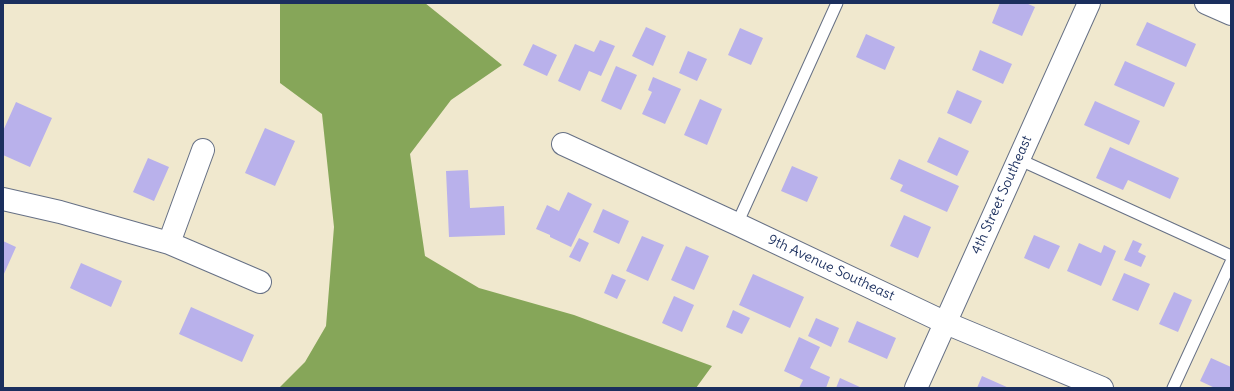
<!DOCTYPE html>
<html>
<head>
<meta charset="utf-8">
<style>
	body { margin:0 }
	#map { position:relative; width:1234px; height:391px; overflow:hidden; background:#f0e8ce; font-family:Delius,sans-serif }
	canvas { display:block }
	.frame { position:absolute; inset:0; border:4px solid #1b2f5e; pointer-events:none }
</style>
</head>
<body>
<div id="map">
<canvas width="1234" height="391"></canvas>
<div class="frame"></div>
</div>
<script>
const g = document.querySelector('canvas').getContext('2d');
g.lineJoin = 'round';
function fillPath(path, color) { g.fillStyle = color; g.fill(path, 'evenodd'); }
function stroke(path, color, width, dash) { g.strokeStyle = color; g.lineWidth = width; g.lineCap = dash ? 'butt' : 'round'; g.setLineDash(dash || []); g.stroke(path); }
function drawText(font, color, halo, rows, align = 'center') {
  g.font = font + ' Delius,sans-serif'; g.lineWidth = 4; g.setLineDash([]); g.textBaseline = 'middle'; g.strokeStyle = halo; g.fillStyle = color; for (const [text, x, y, turn = 0] of rows) {
    g.save(); g.translate(x, y); g.rotate((+turn || 0) * Math.PI / 180); g.textAlign = isNaN(turn) ? turn : align; if (halo) g.strokeText(text, 0, 0); g.fillText(text, 0, 0); g.restore();
  }
}
const forest = new Path2D(`
	M280 3H425L502 65 451 100 410 154 425 256 479 288 574 315 712 366 696 388H279L305 362 326 326 334 227 322 114 280 83Z`);
const building = new Path2D(`
	M1000 3H1026L1035 7 1022 36 992 23Z
	M1147 22 1196 44 1186 67 1136 45Z
	M646 27 666 36 653 66 632 56Z
	M740 28 763 38 751 65 728 55Z
	M866 34 895 47 885 70 856 57Z
	M600 40 615 46 601 76 589 71 580 91 558 81 575 44 594 52Z
	M533 44 557 55 547 76 523 65Z
	M980 50 1012 64 1003 84 972 70Z
	M688 51 707 59 697 81 679 73Z
	M1125 61 1175 83 1164 107 1114 85Z
	M616 66 637 75 621 110 601 101Z
	M653 77 681 89 665 124 642 114 652 92 648 90Z
	M957 90 982 101 971 124 947 113Z
	M700 99 722 109 707 145 684 135Z
	M1095 101 1140 121 1129 145 1084 125Z
	M16 102 52 118 30 167 3 155V131Z
	M265 128 295 141 275 186 245 173Z
	M939 137 969 151 957 176 927 162Z
	M1110 147 1179 178 1170 199 1128 180 1123 190 1096 178Z
	M148 158 169 167 154 201 133 192Z
	M899 159 959 186 947 212 900 191 903 185 890 179Z
	M792 166 818 177 807 202 781 191Z
	M468 170 470 208 504 206 505 235 449 237 446 171Z
	M568 192 592 204 571 247 550 237V235L536 229 547 205 559 211Z
	M603 209 629 221 619 244 593 232Z
	M904 215 931 227 918 258 890 246Z
	M1034 235 1060 246 1049 269 1024 258Z
	M642 236 664 245 648 281 626 271Z
	M579 238 589 243 580 262 569 257Z
	M1133 240 1142 244 1138 252 1146 256 1141 267 1124 260Z
	M3 241 16 247 3 276Z
	M1079 243 1101 253 1104 245 1116 251 1101 286 1067 271Z
	M686 246 709 256 694 290 671 280Z
	M81 263 122 281 111 307 70 288Z
	M1124 273 1150 284 1138 311 1112 300Z
	M612 274 626 280 617 299 604 293Z
	M753 274 804 297 790 328 739 305Z
	M1174 292 1192 300 1178 332 1159 324Z
	M674 296 694 305 682 332 662 323Z
	M191 307 254 335 242 362 179 334Z
	M733 310 750 318 742 334 726 327Z
	M816 318 839 328 831 347 808 336Z
	M857 321 896 338 887 359 848 342Z
	M799 337 820 347 810 368 830 377 826 388H799L803 380 784 371Z
	M1211 358 1231 367V388H1215L1200 381Z
	M982 376 1009 388H977Z
	M840 378 862 388H836Z`);
const lane = new Path2D(`
	M1018 159 1231 256
	M737 224 837 3
	M1173 388 1231 262`);
const street = new Path2D(`
	M1206 3 1231 14
	M563 144 737 224 946 323 1102 388
	M3 199 60 212 169 243 260 282
	M169 243 203 150
	M916 388 1089 3`);
const streetNames = [
	["4th Street Southeast",1002,195,-66],
	["9th Avenue Southeast",831,268,25]
];
fillPath(forest, '#86a659');
fillPath(building, '#b9b1eb');
stroke(lane, '#667085', 13);
stroke(street, '#667085', 24);
stroke(lane, '#fff', 11);
stroke(street, '#fff', 22);
drawText('14px', '#1b2f5e', '#fff', streetNames);
</script>
</body>
</html>
